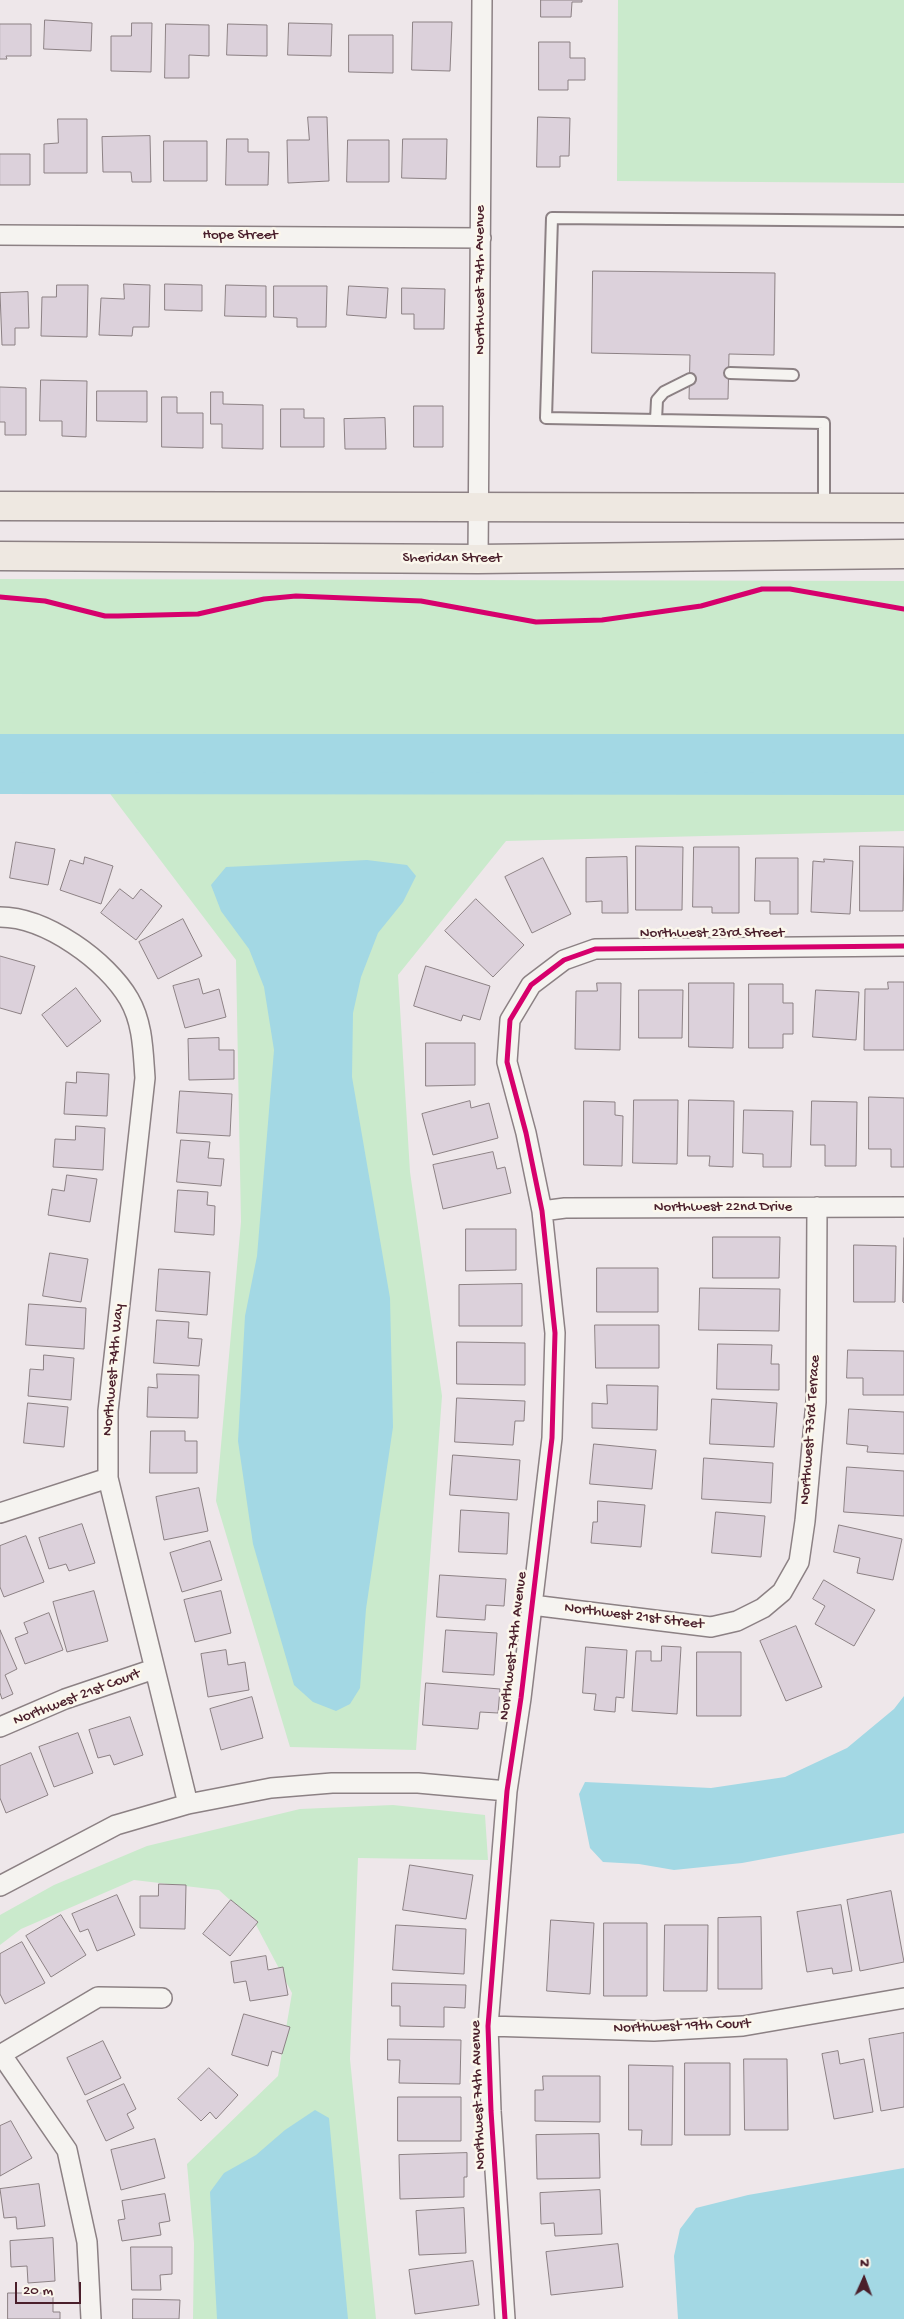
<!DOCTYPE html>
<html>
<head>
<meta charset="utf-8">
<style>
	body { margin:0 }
	#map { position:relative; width:904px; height:2319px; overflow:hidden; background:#eee7ea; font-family:"Gochi Hand",sans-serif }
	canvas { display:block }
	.north { position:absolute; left:839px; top:2254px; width:50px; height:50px; -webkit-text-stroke:4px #fbf7ec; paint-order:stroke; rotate:2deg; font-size:14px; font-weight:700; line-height:20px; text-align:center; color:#4a1f2b }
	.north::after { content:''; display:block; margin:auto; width:18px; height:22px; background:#4a1f2b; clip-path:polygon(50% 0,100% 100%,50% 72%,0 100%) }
	.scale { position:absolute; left:15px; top:2282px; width:66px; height:22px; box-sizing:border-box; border:2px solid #4a1f2b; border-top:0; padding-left:6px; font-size:15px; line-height:18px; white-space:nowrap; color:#4a1f2b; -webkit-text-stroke:4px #fbf7ec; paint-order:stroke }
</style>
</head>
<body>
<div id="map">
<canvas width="904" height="2319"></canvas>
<div class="north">N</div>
<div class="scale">20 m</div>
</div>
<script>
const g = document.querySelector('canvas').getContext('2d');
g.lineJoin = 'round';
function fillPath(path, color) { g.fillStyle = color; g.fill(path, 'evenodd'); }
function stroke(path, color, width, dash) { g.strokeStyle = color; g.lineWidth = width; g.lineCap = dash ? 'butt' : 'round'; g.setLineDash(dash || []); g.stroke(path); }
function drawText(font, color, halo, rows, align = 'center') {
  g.font = font + ' "Gochi Hand",sans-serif'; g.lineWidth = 5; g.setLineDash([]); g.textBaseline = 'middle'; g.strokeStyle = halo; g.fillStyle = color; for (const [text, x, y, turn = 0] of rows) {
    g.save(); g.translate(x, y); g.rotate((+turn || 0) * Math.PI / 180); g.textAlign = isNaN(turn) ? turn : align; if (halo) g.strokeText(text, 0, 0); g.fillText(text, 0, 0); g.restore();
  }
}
const green = new Path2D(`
	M618 0H904V183L617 181Z
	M0 579 904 581V831L506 841 398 975 410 1172 442 1396 416 1750 290 1747 216 1501 241 1222 236 960 108 791H0Z
	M393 1805 485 1815 488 1860 358 1858 350 2059 376 2319H193L194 2243 187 2164 278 2076 292 1993 255 1923 219 1890 134 1880 21 1929 0 1945V1915L54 1885 147 1846 300 1809Z`);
const water = new Path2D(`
	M0 745H904V784L0 783Z
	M367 860 407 865 416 876 403 902 378 933 361 977 353 1013 352 1077 390 1298 393 1427 366 1609 360 1688 350 1704 336 1711 313 1702 294 1685 253 1544 238 1441 245 1316 257 1256 274 1050 264 987 249 949 221 911 211 885 226 867Z
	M904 1696V1833L742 1863 674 1870 639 1864 603 1862 590 1848 579 1794 585 1782 711 1788 785 1777 847 1748 894 1709Z
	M315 2110 329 2118 348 2319H217L210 2192 224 2173 256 2155 285 2130Z
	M904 2168V2319H678L674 2256 680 2229 696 2208 748 2195Z`);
const canal = new Path2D(`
	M0 745H904
	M0 783 904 784`);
const building = new Path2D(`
	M541 0H582V2H572L571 17H541Z
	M45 20 92 23 91 51 44 49Z
	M413 22H452L450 71 412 70Z
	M132 23H152L151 72 111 71V36H131Z
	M289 23 332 24 331 56 288 55Z
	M0 24H31V56H6L7 59H0Z
	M166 24 209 25V56L189 55V78H165Z
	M228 24 267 25V56L227 55Z
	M349 35H393V73L349 72Z
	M539 42H570V58H585V80H568V90H539Z
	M308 117H327L329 181 288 183 287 140H309Z
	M538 117 570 118 569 156H560V167H537Z
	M58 119H87V173H44V144L58 143Z
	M150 136 151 182H132L131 172H103L102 137Z
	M227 139H248V152H269L268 185H226Z
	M403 139H447L446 179 402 178Z
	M348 140H389V182H347Z
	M164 141H207V181H164Z
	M0 154H30V185H0Z
	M593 271 775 273 774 355 729 354 728 399H689L690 355 592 353Z
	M124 284 150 285 149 327H133L132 336 99 335 101 298 124 299Z
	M165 284 202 285V311L165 310Z
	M57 285H88L87 337 41 336 42 297H56Z
	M226 285 266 286V317L225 316Z
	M274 286H327L326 327H297V318L274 317Z
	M349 286 388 288 386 318 347 315Z
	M402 288 445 289 444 329H414V314H402Z
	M28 292 29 328H15V345H2L0 293Z
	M41 380 87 381 86 437 62 436V421H40Z
	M0 387 26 388V435H5V422H0Z
	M97 391H147V422L97 421Z
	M211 392H223V404L263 405V449L222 448V424H211Z
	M162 397H177V413H203V448L162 447Z
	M414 406H443V447H414Z
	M281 409H304V418H324V447H281Z
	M385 418 386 449H345L344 419Z
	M16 842 55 849 48 885 10 878Z
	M636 846 683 847 682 910H636Z
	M860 846 904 847 903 911H860Z
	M694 847H739V913H712V907H693Z
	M85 857 113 866 101 904 60 890 70 860 83 864Z
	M627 857 628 913H602V901L586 902V858Z
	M543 858 571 914 532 933 505 877Z
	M756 858H798V914H770V901H755Z
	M824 859 853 861 850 914 811 912 813 861 824 862Z
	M120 889 133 899 141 889 162 906 136 940 101 913Z
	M476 899 524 945 493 977 445 931Z
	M183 919 202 956 158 979 139 942Z
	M0 956 35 966 21 1014 0 1008Z
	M426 966 490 986 480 1020 463 1015 461 1021 414 1006Z
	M199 979 203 994 219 989 226 1017 185 1028 173 986Z
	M888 982H904V1050H864L865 989H888Z
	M597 983H621L620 1050 575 1049 576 991H597Z
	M689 983H734L733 1048 689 1047Z
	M749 984H783V1003H793V1034H783V1048H749Z
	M76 988 101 1021 67 1047 42 1015Z
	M639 990H683L682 1038H639Z
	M816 990 859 992 856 1040 813 1037Z
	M219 1038V1050H234V1079L189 1080 188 1039Z
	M426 1043H475V1085L426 1086Z
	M77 1072 109 1074 107 1116 64 1114 66 1082 76 1083Z
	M180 1091 232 1094 230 1136 177 1133Z
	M869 1097 904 1098V1167H891V1149H869Z
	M634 1100H678L677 1164 633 1163Z
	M689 1100 734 1101 733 1167 709 1166 710 1156H688Z
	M470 1101 471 1108 489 1103 498 1138 433 1155 422 1114Z
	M584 1101 615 1102V1115L623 1116 622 1166 584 1165Z
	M812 1101 857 1102 856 1166H825V1145H811Z
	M744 1110 793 1111 791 1167H763V1154L743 1153Z
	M76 1126 105 1128 103 1170 53 1167 55 1139 75 1140Z
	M181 1140 210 1142 208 1158 224 1159 221 1186 177 1182Z
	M493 1152 497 1169 505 1167 511 1193 443 1209 433 1165Z
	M67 1175 97 1179 90 1222 48 1215 52 1189 64 1191Z
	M178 1190 208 1192 207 1205 215 1206 214 1235 175 1232Z
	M466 1229H516V1270L466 1271Z
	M713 1237H780L779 1278H713Z
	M904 1238V1303L903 1302Z
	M854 1245 896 1246 895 1302H854Z
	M50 1253 88 1259 81 1302 43 1296Z
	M597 1268H658V1312H597Z
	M159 1269 210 1272 207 1315 156 1311Z
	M522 1284V1326H459V1285Z
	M700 1288 780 1289 779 1331 699 1330Z
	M29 1304 86 1308 84 1349 26 1345Z
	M157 1320 189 1322 188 1338 202 1339 199 1366 154 1363Z
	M595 1325H659V1368H596Z
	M457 1342 525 1343V1385L457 1384Z
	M718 1344 772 1345 771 1364H779V1390L717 1389Z
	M848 1350 904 1351V1395H863V1378H847Z
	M44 1355 74 1358 71 1400 28 1396 30 1369 43 1370Z
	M157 1374 199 1375 198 1418 147 1417 148 1387 157 1388Z
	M607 1385 658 1386 657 1430 592 1428V1403L607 1404Z
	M457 1398 525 1401 524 1421H515L513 1445 455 1442Z
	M712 1399 777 1403 774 1447 710 1444Z
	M28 1403 68 1407 64 1447 24 1443Z
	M849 1409 904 1412V1454L867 1452 868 1446 847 1444Z
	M151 1431H185V1441H197V1473H150Z
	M594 1444 656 1450 652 1489 590 1484Z
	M453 1455 520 1460 517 1500 450 1495Z
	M704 1458 773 1463 771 1503 702 1499Z
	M847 1467 904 1471V1516L844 1512Z
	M199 1488 208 1531 164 1540 156 1497Z
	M598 1501 645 1505 641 1547 591 1543 593 1522H597Z
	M461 1510 509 1513 507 1554 459 1552Z
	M716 1512 765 1516 761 1557 712 1553Z
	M82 1524 95 1563 69 1571 66 1564 49 1569 39 1538Z
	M839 1525 902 1539 893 1580 857 1573 860 1558 834 1552Z
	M26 1536 44 1582 4 1597 0 1587V1546Z
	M210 1541 222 1580 182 1592 170 1553Z
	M440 1575 506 1579 504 1606 486 1605 485 1620 437 1617Z
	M824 1580 875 1610 854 1646 815 1624 825 1606 813 1599Z
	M94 1591 108 1641 67 1652 53 1602Z
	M221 1591 231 1633 195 1642 184 1600Z
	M49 1613 63 1650 25 1664 15 1638 28 1633 24 1623Z
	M796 1626 822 1687 786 1701 760 1641Z
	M0 1630 17 1669 5 1675 13 1694 2 1699 0 1693Z
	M446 1630 497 1633 494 1675 443 1672Z
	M662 1646 681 1647 677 1714 632 1711 636 1651H651V1661H661Z
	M586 1647 627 1650 624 1698 616 1697 615 1712 594 1710 596 1694 583 1693Z
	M226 1650 228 1665 245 1662 249 1690 208 1697 201 1654Z
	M697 1652H741V1716H697Z
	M426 1683 500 1689 498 1713 480 1712 478 1729 423 1725Z
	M252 1697 263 1738 221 1750 210 1709Z
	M130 1717 143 1755 114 1765 110 1755 98 1758 89 1730Z
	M78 1733 93 1773 54 1787 39 1747Z
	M31 1753 48 1795 6 1813 0 1798V1766Z
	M410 1865 473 1875 466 1919 403 1910Z
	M159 1884 186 1885 185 1929 140 1928V1896H158Z
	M891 1891 904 1962 860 1971 847 1900Z
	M117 1895 135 1935 97 1951 88 1929 80 1932 72 1914Z
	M231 1900 258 1922 230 1956 203 1934Z
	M841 1905 852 1971 833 1974 832 1968 807 1972 797 1912Z
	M61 1915 86 1955 51 1977 26 1936Z
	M761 1917 762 1989H718V1918Z
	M551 1920 594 1923 590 1994 547 1991Z
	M604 1923H647V1996H604Z
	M396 1925 466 1929 464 1974 393 1970Z
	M665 1925H708L707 1991H664Z
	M22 1942 45 1983 5 2004 0 1994V1954Z
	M266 1956 268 1970 283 1967 288 1995 250 2001 246 1981 234 1983 231 1962Z
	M392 1983 466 1985 465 2008 444 2007V2027L400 2026V2006H392Z
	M244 2014 290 2027 282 2054 272 2051 268 2066 232 2055Z
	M904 2033V2107L881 2111 869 2039Z
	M388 2039 461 2040 460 2084 399 2083 400 2060H388Z
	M103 2041 121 2078 85 2095 67 2058Z
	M838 2051 840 2064 864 2059 873 2112 834 2119 822 2054Z
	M744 2059H787L788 2130H745Z
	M685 2063H730V2135H685Z
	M629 2065 673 2066 672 2145H641L642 2130H629Z
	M209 2068 238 2095 216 2119 210 2112 201 2121 178 2099Z
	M543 2076H600V2122L535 2121V2090H543Z
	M124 2084 136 2109 127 2114 134 2128 106 2141 87 2101Z
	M398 2097H461V2141H398Z
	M11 2121 32 2158 0 2176V2126Z
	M599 2134 600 2178 537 2179 536 2135Z
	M155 2139 165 2178 121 2190 111 2150Z
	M467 2153V2177H464V2197L400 2199 399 2155Z
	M39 2184 45 2226 17 2229 16 2217 4 2218 0 2189Z
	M600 2190 602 2234 555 2236 554 2223 541 2224 540 2193Z
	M165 2194 170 2221 159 2223 161 2235 122 2241 118 2220 125 2219 122 2201Z
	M464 2208 466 2253 419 2255 416 2211Z
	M53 2238 55 2281 28 2283 27 2266 11 2267 10 2241Z
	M618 2244 623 2287 551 2295 546 2252Z
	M131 2247H172V2274L160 2275 161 2290H132Z
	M473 2261 479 2305 415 2314 409 2270Z
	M8 2293H53V2312H60V2319H8Z
	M133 2299 180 2300 179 2319H133Z`);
const lane = new Path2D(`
	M730 373 793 375
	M656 420 657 400 664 392 690 379
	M824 507V423L546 418 552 218 904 221`);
const street = new Path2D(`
	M0 235 481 238
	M478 559 482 0
	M0 917C46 917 107 961 129 999 143 1023 143 1051 145 1078L108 1411V1478L188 1804
	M542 1211 565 1208 904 1207
	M0 1513 108 1478
	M532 1605 711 1627 737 1621 763 1608 782 1592 799 1562 805 1521 816 1402 817 1207
	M0 1727 65 1699 154 1669
	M0 1886 116 1825 188 1804 271 1788 332 1783H418L507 1791
	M488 2026 654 2031 743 2026 904 1998
	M1 2054 67 2150 87 2242 91 2319
	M0 2055 98 1997 162 1998
	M505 2319 491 2111 488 2026 507 1791 521 1698 552 1438 555 1333 542 1211 526 1133 507 1062 510 1020 531 985 564 960 595 949 904 946`);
const primary = new Path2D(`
	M0 506 904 508
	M0 556 478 559 904 554`);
const cycleway = new Path2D(`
	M0 597 45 601 105 616H118L198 614 264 599 296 596 421 601 536 622 602 620 701 606 762 589H790L904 609
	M505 2319 491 2111 488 2026 507 1791 521 1698 552 1438 555 1333 542 1211 526 1133 507 1062 510 1020 531 985 564 960 595 949 904 946`);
const streetNames = [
	["Hope Street",240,236],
	["Northwest 74th Avenue",481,280,-90],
	["Sheridan Street",452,559],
	["Northwest 23rd Street",712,934],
	["Northwest 22nd Drive",723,1208],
	["Northwest 74th Way",114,1370,-85],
	["Northwest 73rd Terrace",811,1430,-86],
	["Northwest 21st Street",634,1617,7],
	["Northwest 74th Avenue",514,1646,-83],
	["Northwest 21st Court",77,1698,-21],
	["Northwest 19th Court",682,2027,-2],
	["Northwest 74th Avenue",479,2095,-92]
];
fillPath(green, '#caeacc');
fillPath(water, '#a3d8e4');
stroke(canal, '#a3d8e4', 22);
fillPath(building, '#dcd1db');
stroke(building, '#8c8184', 1);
stroke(lane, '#8c8184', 14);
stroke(street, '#8c8184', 22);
stroke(primary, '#8c8184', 31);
stroke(lane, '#f5f3f0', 10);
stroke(street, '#f5f3f0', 19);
stroke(primary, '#eee8e1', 28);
stroke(cycleway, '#d6006c', 5);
drawText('15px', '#4a1f2b', '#fbf7ec', streetNames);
</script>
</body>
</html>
